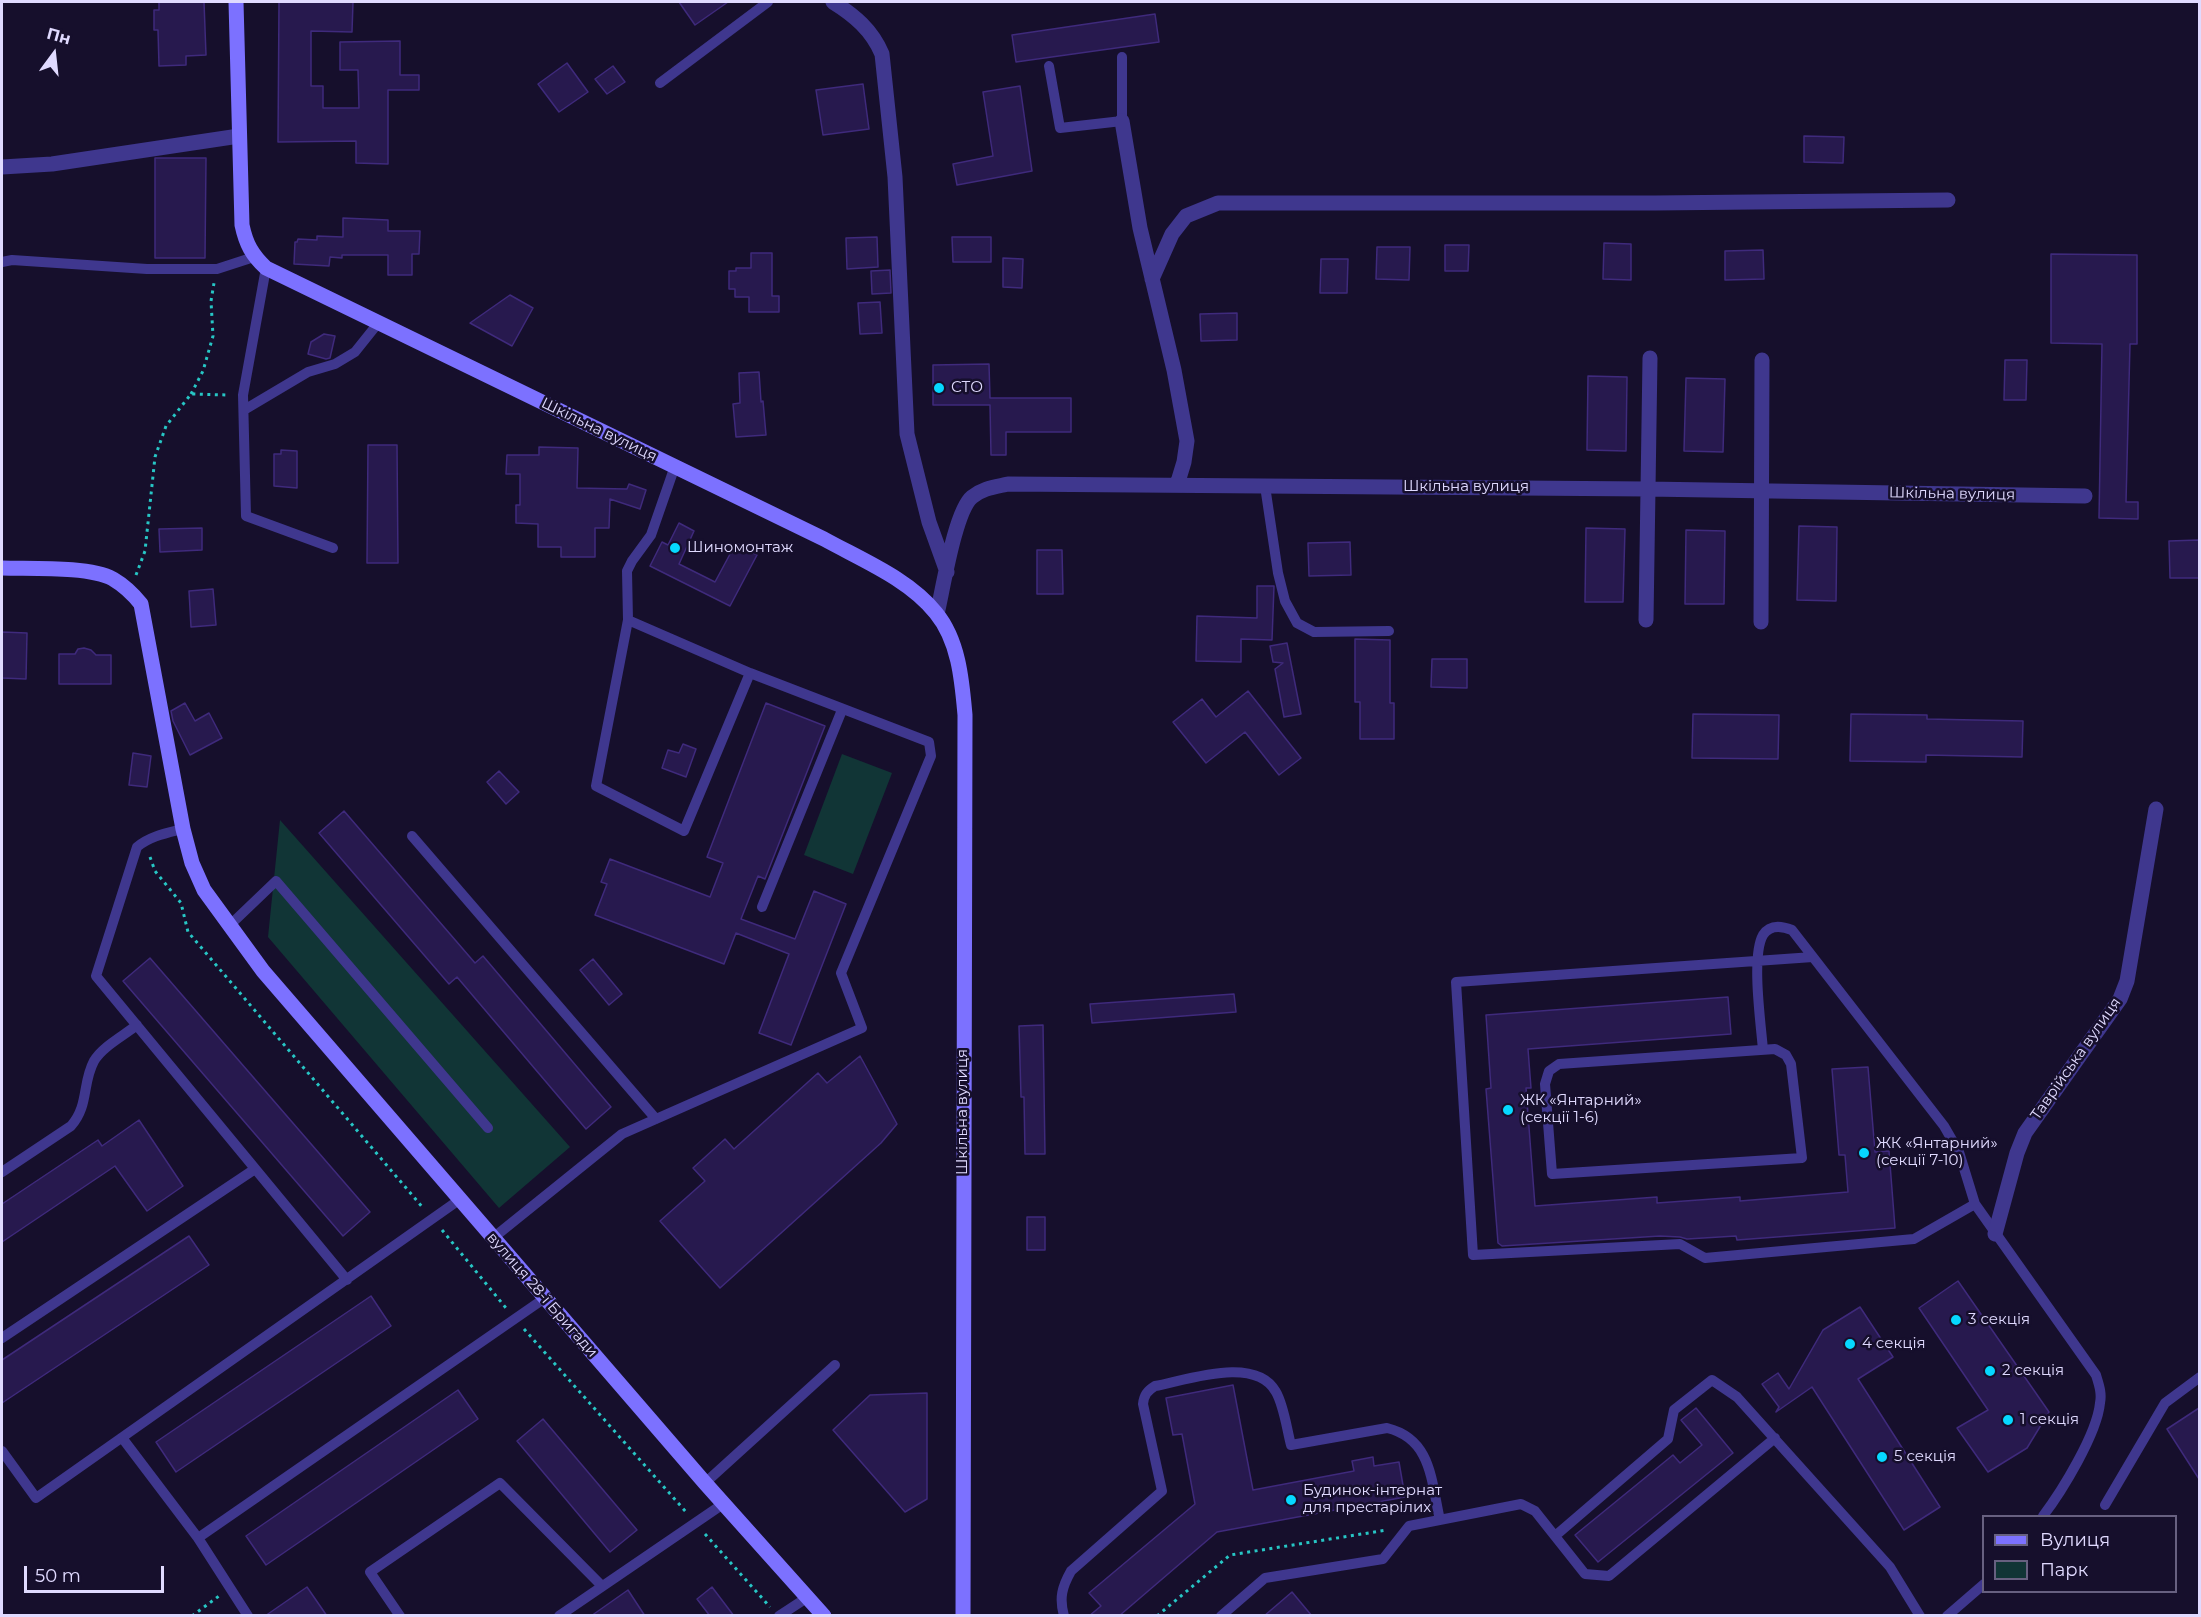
<!DOCTYPE html>
<html>
<head>
<meta charset="utf-8">
<style>
	body { margin:0 }
	#map { position:relative; width:2201px; height:1617px; overflow:hidden; background:#160f2c; font-family:Montserrat,sans-serif }
	canvas { display:block }
	.frame { position:absolute; inset:0; border:3px solid #e0daff; pointer-events:none }
	.legend { position:absolute; left:1982px; top:1515px; width:195px; height:78px; box-sizing:border-box; background:#160f2c; border:2px solid #676080; margin:0; padding:8px 10px; list-style:none; font-size:18px; color:#e0daff }
	.legend li { display:flex; align-items:center; gap:12px; height:30px }
	.legend b { width:30px; border:2px solid #676080 }
	.north { position:absolute; left:24px; top:24px; width:60px; height:60px; -webkit-text-stroke:4px #160f2c; paint-order:stroke; rotate:15deg; font-size:16px; font-weight:700; line-height:24px; text-align:center; color:#e0daff }
	.north::after { content:''; display:block; margin:auto; width:21px; height:27px; background:#e0daff; clip-path:polygon(50% 0,100% 100%,50% 72%,0 100%) }
	.scale { position:absolute; left:24px; top:1566px; width:140px; height:27px; box-sizing:border-box; border:3px solid #e0daff; border-top:0; padding-left:8px; font-size:18px; line-height:21px; white-space:nowrap; color:#e0daff; -webkit-text-stroke:4px #160f2c; paint-order:stroke }
</style>
</head>
<body>
<div id="map">
<canvas width="2201" height="1617"></canvas>
<div class="frame"></div>
<ul class="legend">
<li><b style="height:8px;background:#7c71ff"></b>Вулиця</li>
<li><b style="height:16px;background:#113536"></b>Парк</li>
</ul>
<div class="north">Пн</div>
<div class="scale">50 m</div>
</div>
<script>
const g = document.querySelector('canvas').getContext('2d');
g.lineJoin = 'round';
function fillPath(path, color) { g.fillStyle = color; g.fill(path, 'evenodd'); }
function stroke(path, color, width, dash) { g.strokeStyle = color; g.lineWidth = width; g.lineCap = dash ? 'butt' : 'round'; g.setLineDash(dash || []); g.stroke(path); }
function drawText(font, color, halo, rows, align = 'center') {
  g.font = font + ' Montserrat,sans-serif'; g.lineWidth = 5; g.setLineDash([]); g.textBaseline = 'middle'; g.strokeStyle = halo; g.fillStyle = color; for (const [text, x, y, turn = 0] of rows) {
    g.save(); g.translate(x, y); g.rotate((+turn || 0) * Math.PI / 180); g.textAlign = isNaN(turn) ? turn : align; if (halo) g.strokeText(text, 0, 0); g.fillText(text, 0, 0); g.restore();
  }
}
const green = new Path2D(`
	M842 754 892 773 853 874 804 855Z
	M280 820 570 1147 499 1208 268 937Z`);
const building = new Path2D(`
	M159 2H204L206 55 186 56V65L159 66 158 30H154V10H159Z
	M279 2H353L352 32 311 31V86H323V108H359L358 70H340V42L400 41V75H419V90H388V164L356 163V141L278 142Z
	M679 2H728L695 25Z
	M1155 14 1159 42 1016 62 1012 35Z
	M567 63 588 92 559 112 538 84Z
	M613 66 625 82 607 94 595 79Z
	M863 84 869 129 823 135 816 90Z
	M1020 86 1032 171 957 185 953 164 993 156 983 92Z
	M1804 136 1844 137 1843 163 1804 162Z
	M155 158H206L205 258H155Z
	M343 218 388 220V231H420L419 254H412V275H388V255H342V258L330 257 329 266 294 264 295 242H297L298 239 317 240V236L343 237Z
	M877 237 878 267 847 269 846 238Z
	M952 237H991V262H953Z
	M1604 243 1631 244V280L1603 279Z
	M1445 245H1469L1468 271H1445Z
	M1377 247H1410L1409 280 1376 279Z
	M1763 250 1764 279 1725 280V251Z
	M751 253H772V296H779V312H749V297H735V289H729V271H736V268H751Z
	M2051 254 2137 255V344H2130L2126 502H2138V519L2099 518 2102 344 2051 343Z
	M1003 258 1023 259 1022 288 1003 287Z
	M1321 259H1348L1347 293H1320Z
	M890 270 891 293 872 294 871 271Z
	M510 295 533 308 512 346 470 323Z
	M880 302 882 333 860 334 858 303Z
	M1237 313V340L1201 341 1200 314Z
	M324 334 335 336 330 358 326 359 308 354 311 342Z
	M2005 360H2027L2026 400H2004Z
	M989 364 990 398H1071V432H1006V455H991L990 405H933V365Z
	M759 372 761 402 763 401 766 435 736 437 733 404 740 403 739 373Z
	M1588 376 1627 377 1626 451 1587 450Z
	M1686 378 1725 379 1723 452 1684 451Z
	M368 445H397L398 563H367Z
	M539 447 578 448 577 488 627 489 629 484 646 490 640 509 610 499 609 528H595V557H561V547H538V524L516 523V505H520V474H506L507 455H539Z
	M281 450 297 451V488L274 486V454H281Z
	M679 523 694 531 679 564 715 582 736 543 757 555 730 606 650 566 662 542 668 545Z
	M1799 526 1837 527 1836 601 1797 600Z
	M202 528V550L160 552 159 529Z
	M1586 528 1625 529 1623 602H1585Z
	M1686 530 1725 531 1724 604H1685Z
	M2199 540V578H2170L2169 541Z
	M1350 542 1351 575 1309 576 1308 543Z
	M1037 550H1062L1063 594H1037Z
	M1257 586H1274L1272 640 1241 639V662L1196 661 1197 616 1257 618Z
	M213 589 216 625 191 627 189 591Z
	M2 632 27 633 26 679 2 678Z
	M1355 639 1390 640V703H1394V739H1360V702H1355Z
	M1287 643 1301 714 1284 717 1275 669 1283 663 1273 662 1270 646Z
	M84 648 91 650 96 655H111V684H59V654H75L78 649Z
	M1432 659H1467V688L1431 687Z
	M1248 691 1301 758 1279 775 1245 732 1206 763 1173 722 1202 699 1216 717Z
	M185 703 195 721 209 713 222 738 190 755 173 721 171 711Z
	M766 703 825 726 765 879 758 876 741 919 795 939 814 891 846 904 791 1045 759 1033 789 954 736 933 724 964 595 915 607 884 601 882 610 859 710 897 723 863 707 857Z
	M1693 714 1779 715 1778 759 1692 758Z
	M1851 714 1927 715V719L2023 721 2022 757 1926 755V762L1850 761Z
	M683 744 696 749 686 777 662 768 668 750 679 753Z
	M133 753 151 756 147 787 129 785Z
	M499 771 519 792 506 804 487 782Z
	M344 811 475 963 483 956 611 1107 586 1129 457 977 449 984 319 833Z
	M150 958 370 1212 343 1236 123 981Z
	M593 959 622 994 609 1005 580 970Z
	M1234 994 1236 1012 1092 1023 1090 1004Z
	M1728 997 1731 1034 1528 1049 1531 1088H1526L1535 1206 1657 1197V1203L1740 1197V1201L1848 1192 1845 1155H1839L1832 1069 1868 1067 1875 1152 1889 1151 1895 1228 1737 1240 1736 1236 1687 1239 1680 1237 1660 1236 1502 1246 1498 1243 1486 1089 1491 1088 1486 1015Z
	M1043 1025 1045 1154H1025L1024 1097H1021L1019 1026Z
	M860 1056 897 1124 881 1143 720 1288 660 1221 705 1181 693 1168 725 1139 734 1149 818 1073 827 1083Z
	M139 1120 183 1186 147 1211 115 1166 2 1242V1204L98 1140 102 1146Z
	M1027 1217H1045V1250H1027Z
	M189 1236 209 1265 2 1403V1360Z
	M1958 1281 2049 1412 2027 1448 1988 1472 1957 1428 1988 1410 1919 1308Z
	M371 1296 391 1326 176 1472 156 1442Z
	M1860 1307 1893 1357 1858 1379 1940 1507 1904 1530 1812 1387 1776 1412 1779 1407 1762 1384 1778 1373 1789 1389 1823 1330Z
	M1233 1385 1253 1490 1354 1471 1352 1461 1373 1457 1374 1466 1399 1462 1405 1497 1217 1532 1119 1616H1089L1101 1606 1089 1593 1195 1504 1182 1434 1173 1435 1166 1398Z
	M458 1390 478 1419 266 1565 246 1536Z
	M927 1393V1499L905 1512 833 1430 870 1395Z
	M1696 1408 1733 1453 1598 1562 1575 1535 1673 1455 1680 1463 1702 1445 1681 1420Z
	M2199 1408V1479L2167 1429Z
	M543 1419 637 1530 610 1552 517 1441Z
	M307 1587 327 1616H265Z
	M712 1587 734 1616H710L697 1599Z
	M628 1590 645 1616H591Z
	M1292 1592 1312 1616H1264Z`);
const path = new Path2D(`
	M191 394 203 371 213 336 211 301 214 283
	M136 575 145 551 155 457 166 426 191 394 228 395
	M150 857 155 871 181 903 188 932 424 1209
	M442 1230 506 1308
	M524 1329 687 1513
	M705 1534 770 1607
	M192 1616 219 1596
	M1157 1616 1230 1555 1387 1530`);
const lane = new Path2D(`
	M1049 66 1060 128 1122 121V57
	M660 83 768 2
	M2 262 12 260 147 269H217L254 257
	M266 268 243 395 246 516 333 548
	M244 410 308 372 335 364 355 352 379 322
	M675 466 651 535 632 561 627 571 628 620 596 786 684 831 750 673
	M1265 486 1278 573 1285 601 1297 623 1314 632 1389 631
	M183 829C167 833 150 836 137 847L96 976 347 1280
	M412 836 656 1119
	M762 907 842 710
	M229 926 276 881 488 1128
	M1813 957 1456 982 1473 1255 1680 1244 1705 1258 1914 1239 1975 1204
	M1775 1049 1786 1055 1791 1064 1802 1158 1552 1174 1545 1084 1549 1071 1559 1064Z
	M1763 1050C1761 1024 1751 956 1763 935 1770 924 1782 926 1792 930L1944 1126 1959 1152 1975 1204 2096 1375C2099 1385 2102 1393 2100 1403 2097 1434 2062 1491 2043 1516
	M2 1172 71 1126C89 1106 82 1083 94 1061 102 1047 123 1036 137 1025
	M493 1238 622 1134 862 1028 841 973 931 756 929 742 750 673 628 620
	M2 1338 255 1169
	M123 1439 198 1538 248 1616
	M2 1451 36 1498 459 1200
	M705 1483 835 1365
	M2105 1505 2165 1403 2200 1377
	M1555 1536 1668 1439 1674 1410 1712 1380 1737 1397 1890 1567 1920 1616
	M198 1538 545 1298
	M400 1616 370 1572 500 1483 602 1586
	M559 1616 723 1504
	M779 1616 808 1597
	M1064 1616C1059 1598 1062 1587 1071 1571L1162 1491 1143 1404C1144 1395 1147 1391 1155 1386 1187 1380 1256 1355 1276 1392 1284 1406 1287 1430 1291 1445L1387 1428C1432 1439 1431 1481 1440 1520
	M1221 1616 1265 1578 1383 1559 1409 1526 1521 1504 1535 1511 1585 1574 1609 1576 1775 1438
	M1947 1616 1984 1584`);
const street = new Path2D(`
	M833 2C854 15 872 30 882 54L895 177 907 434 929 522 947 572
	M1122 121 1140 228 1174 370 1187 441 1184 462 1177 485
	M2 167 52 164 239 136
	M1152 279 1172 234 1186 216 1218 203H1655L1948 200
	M937 614C943 589 955 511 972 497 983 488 995 487 1008 484L1647 489 2085 496
	M1646 620 1650 358
	M1761 622 1762 360
	M1995 1234 2017 1153 2025 1133 2120 999 2127 981 2156 809`);
const secondary = new Path2D(`
	M236 2 242 225C246 244 252 255 266 268L824 539C862 560 909 579 936 613 959 641 962 681 965 715L963 1616
	M2 568C31 569 89 566 113 579 125 586 133 594 141 604L183 829 192 863 204 890 263 971 705 1483 824 1616`);
const markers = [
	[939,388,6,"#06d8ff"],
	[675,548,6,"#06d8ff"],
	[1508,1110,6,"#06d8ff"],
	[1864,1153,6,"#06d8ff"],
	[1956,1320,6,"#06d8ff"],
	[1850,1344,6,"#06d8ff"],
	[1990,1371,6,"#06d8ff"],
	[2008,1420,6,"#06d8ff"],
	[1882,1457,6,"#06d8ff"],
	[1291,1500,6,"#06d8ff"]
];
const poiNames = [
	["СТО",951,388],
	["Шиномонтаж",687,548],
	["ЖК «Янтарний»",1520,1101],
	["(секції 1-6)",1520,1118],
	["ЖК «Янтарний»",1876,1144],
	["(секції 7-10)",1876,1161],
	["3 секція",1968,1320],
	["4 секція",1862,1344],
	["2 секція",2002,1371],
	["1 секція",2020,1420],
	["5 секція",1894,1457],
	["Будинок-інтернат",1303,1491],
	["для престарілих",1303,1508]
];
const streetNames = [
	["Шкільна вулиця",599,430,26],
	["Шкільна вулиця",1466,487],
	["Шкільна вулиця",1952,494,1],
	["Таврійська вулиця",2076,1059,-55],
	["Шкільна вулиця",963,1112,-90],
	["вулиця 28-ї Бригади",542,1295,49]
];
fillPath(green, '#113536');
fillPath(building, '#27194e');
stroke(building, '#3f2a7c', 1.5);
stroke(path, '#27c6c5', 3, [3, 4.5]);
stroke(lane, '#3f378e', 10);
stroke(street, '#3f378e', 15);
stroke(secondary, '#7c71ff', 15);
for (const [x, y, r, color] of markers) { const dot = new Path2D(); dot.arc(x, y, r, 0, 2 * Math.PI); g.fillStyle = color; g.fill(dot); stroke(dot, '#160f2c', 2); }
drawText('15px', '#e0daff', '#160f2c', poiNames, 'left');
drawText('15px', '#e0daff', '#160f2c', streetNames);
</script>
</body>
</html>
